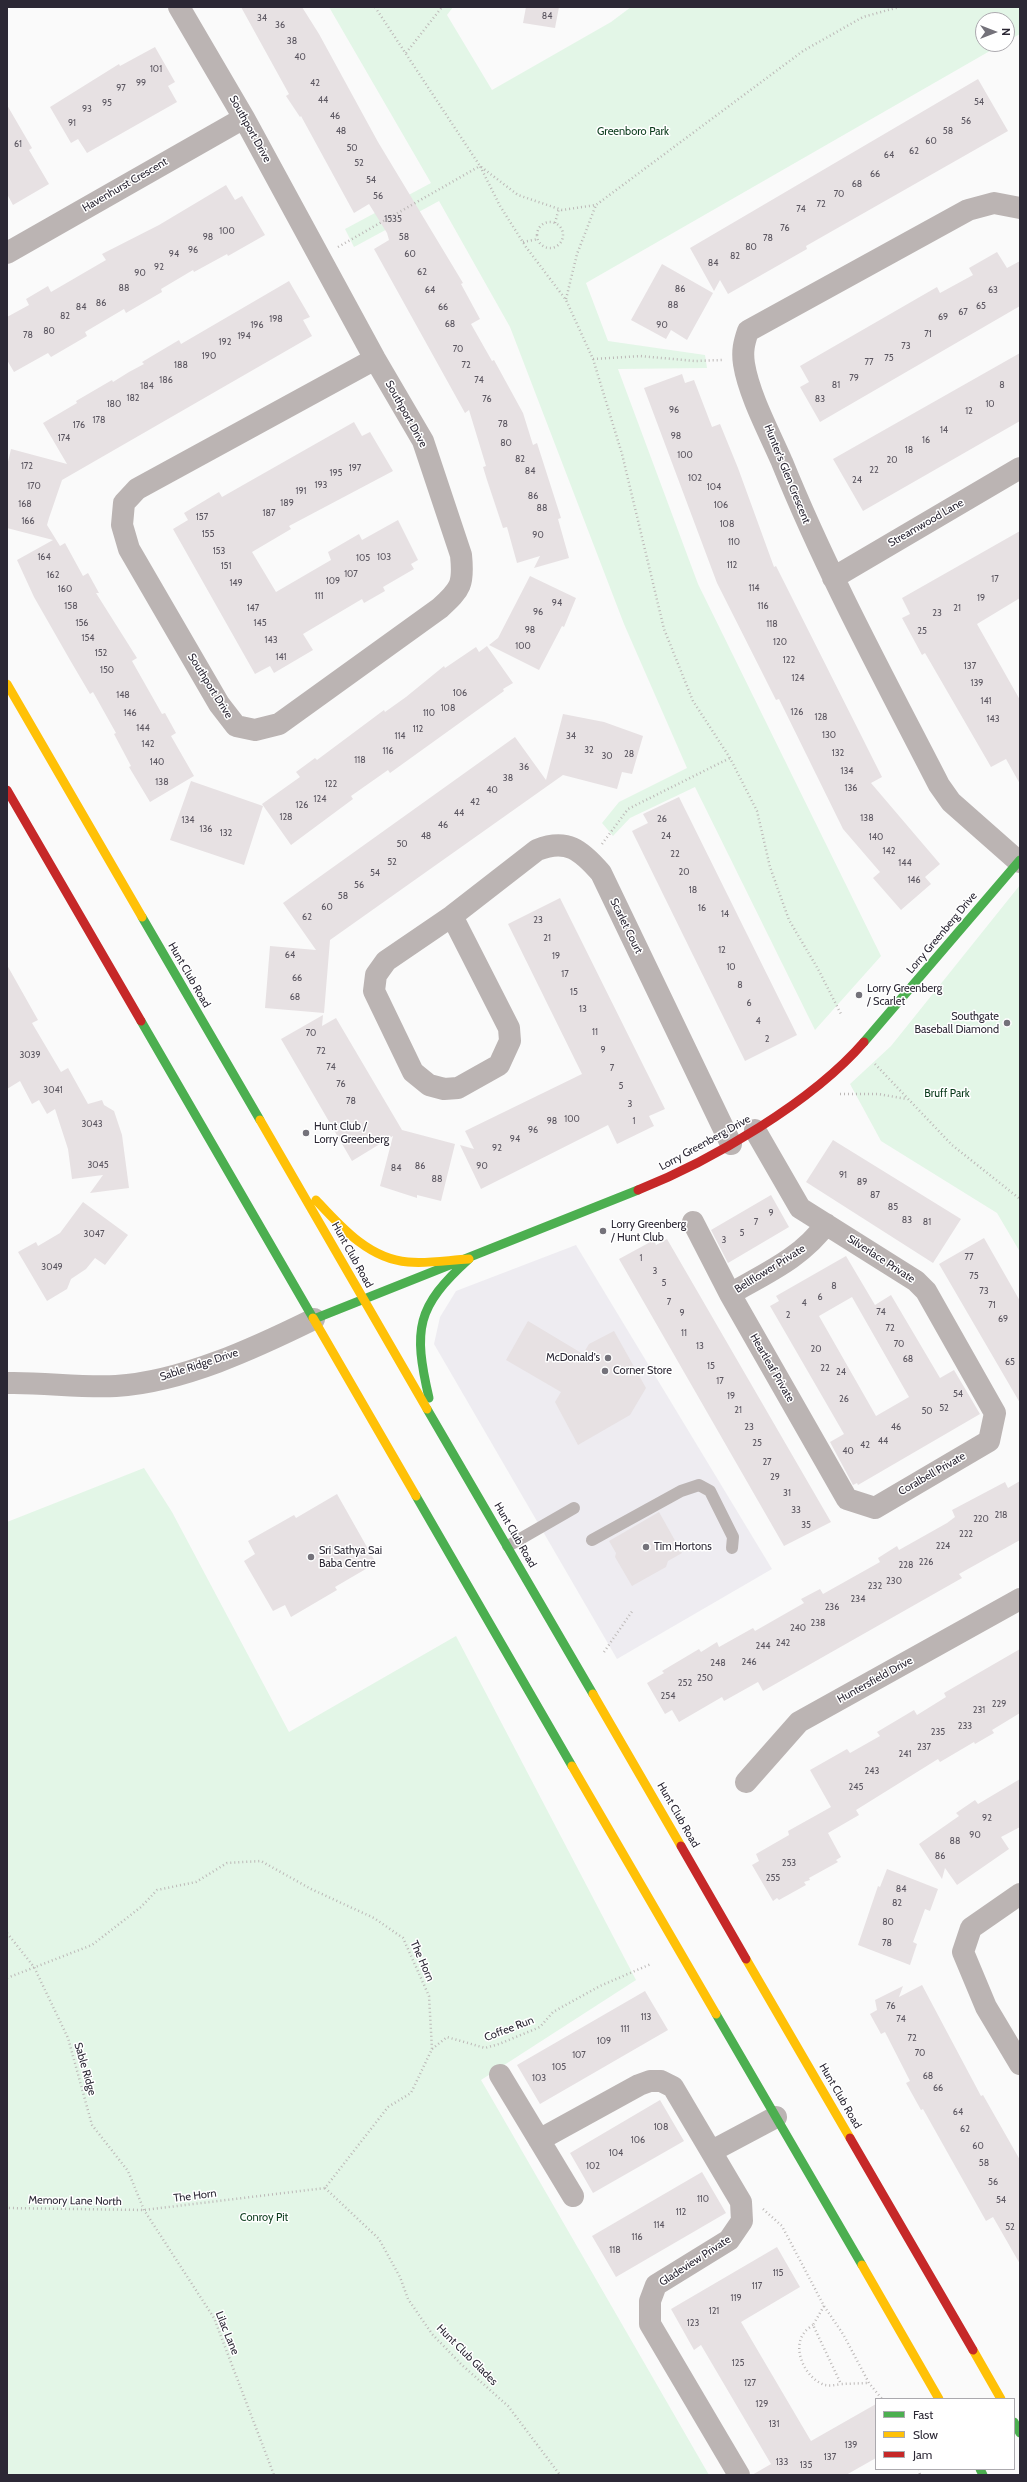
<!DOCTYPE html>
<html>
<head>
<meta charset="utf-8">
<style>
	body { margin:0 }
	#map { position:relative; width:1027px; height:2482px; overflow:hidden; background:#fafafa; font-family:Cabin,sans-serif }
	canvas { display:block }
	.frame { position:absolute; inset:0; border:8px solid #2c2835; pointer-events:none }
	.legend { position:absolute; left:875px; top:2398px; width:140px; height:72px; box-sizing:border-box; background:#fff; border:1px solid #aba9ae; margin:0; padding:5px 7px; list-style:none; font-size:12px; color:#2c2835 }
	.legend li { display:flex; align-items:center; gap:8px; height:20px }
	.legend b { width:20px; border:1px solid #aba9ae }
	.north { position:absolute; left:975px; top:12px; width:40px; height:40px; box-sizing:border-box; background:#fff; border:1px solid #aba9ae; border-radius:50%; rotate:90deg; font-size:11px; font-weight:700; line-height:16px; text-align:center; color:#2c2835 }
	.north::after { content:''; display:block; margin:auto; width:14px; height:18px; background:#74727a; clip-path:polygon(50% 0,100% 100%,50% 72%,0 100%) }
</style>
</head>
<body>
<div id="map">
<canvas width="1027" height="2482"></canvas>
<div class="frame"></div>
<ul class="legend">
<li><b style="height:5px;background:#4caf50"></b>Fast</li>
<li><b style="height:5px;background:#ffc107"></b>Slow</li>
<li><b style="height:5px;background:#c62828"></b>Jam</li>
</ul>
<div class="north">N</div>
</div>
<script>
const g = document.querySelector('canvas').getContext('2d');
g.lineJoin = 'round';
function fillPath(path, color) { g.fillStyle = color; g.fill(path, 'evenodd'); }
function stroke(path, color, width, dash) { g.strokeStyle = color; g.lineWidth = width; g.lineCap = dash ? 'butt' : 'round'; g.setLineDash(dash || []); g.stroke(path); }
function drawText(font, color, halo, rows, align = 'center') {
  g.font = font + ' Cabin,sans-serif'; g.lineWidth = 3; g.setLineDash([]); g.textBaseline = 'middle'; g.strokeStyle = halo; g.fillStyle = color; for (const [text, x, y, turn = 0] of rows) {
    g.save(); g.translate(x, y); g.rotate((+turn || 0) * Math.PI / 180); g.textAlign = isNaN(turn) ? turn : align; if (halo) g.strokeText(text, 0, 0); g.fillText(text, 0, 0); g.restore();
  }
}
const built = new Path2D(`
	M576 1245 772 1569 617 1659 434 1344 440 1317 456 1291Z`);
const green = new Path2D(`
	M329 7H453L447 15 492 90 611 22 631 7H1020V34L1007 41V20H983V44H1002L586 283 608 341 705 355 707 368 618 369 698 584 881 956 815 1030 695 787 630 818 613 836 602 823 619 802 687 768 624 624 510 327 439 201 354 247 345 229 431 183Z
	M1020 885V1252L997 1213 881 1141 850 1084 891 1046Z
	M144 1468 172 1512 289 1732 456 1636 636 1980 481 2080 709 2475H7V1522Z`);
const building = new Path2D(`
	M241 7H302L319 34 378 142 463 283 461 284 480 319 471 324 492 361 494 360 523 413 533 445 537 443 561 518 558 519 569 558 534 568 540 556 517 563 507 527 503 528 487 480 483 467 486 466 469 410 465 413 374 249 389 240 387 233 369 204 354 213 301 116 300 117 286 96 289 94Z
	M526 7H559L555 28 523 23Z
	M155 47 175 82 168 86 177 102 87 153 78 139 71 143 50 107 119 64 120 66Z
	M978 79 1008 131 827 234 806 246 807 249 728 294 720 280 714 291 690 248Z
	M7 105 32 148 29 150 49 184 13 205 7 194Z
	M226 185 235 200 242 196 265 235 228 256 227 254 194 272 193 270 161 289 162 292 126 313 124 309 85 332 87 336 51 357 48 353 14 372 7 360V317L29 305 26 299 48 286 51 292 106 260 102 254 159 225Z
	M997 252 1007 268 1020 261V306L820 422 800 387 809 382 800 366 937 287 940 293 973 275 969 268Z
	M662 264 713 293 687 340 671 330 666 339 631 320Z
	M289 281 310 317 303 320 312 336 62 480 49 518 47 525 60 546 65 543 83 576 88 573 99 593H96L137 658 132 661 162 714 165 713 176 733 171 736 194 776 150 802 129 767 131 766 114 734 116 733 93 692 90 694 70 660 34 597 17 560 53 540 7 528V466L11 449 67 464 43 423 77 403 76 401 112 380 113 382 129 372 144 364 142 362 179 340 181 344Z
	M1020 353V421L863 511 833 459Z
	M682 374 685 383 694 380 712 427 720 424 738 468 774 567 776 566 882 777 871 783 940 864 925 877 931 884 901 910 873 878 880 872 843 829 779 699 776 700 717 583 644 388Z
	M354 422 362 436 370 432 393 471 289 526 291 529 252 552 276 592 331 560 328 552 359 534 362 540 398 520 418 560 411 564 414 569 383 587 385 591 364 603 362 599 303 634 313 650 274 673 270 666 255 674 173 529 188 520 184 513 219 492 222 497Z
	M1020 531V598L977 624 1020 700V784L1006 759 991 767 925 653 922 655 902 618 910 614 902 598Z
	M530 576 576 598 564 627 562 626 539 670 489 645 498 638Z
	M487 646 513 683 503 689 504 691 390 773 388 770 351 796 353 799 291 845 262 804 300 777 296 772 315 758 317 760 384 710 385 712 406 697 444 666 445 668 476 647 479 652Z
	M563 714 604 722 643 736 632 774 622 772 617 789 563 775 330 940 324 1013 265 1008 270 946 316 950 283 903 515 737 546 780Z
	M191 781 263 806 244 865 170 840Z
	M679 797 797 1035 745 1061 632 831 648 823 643 814Z
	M560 898 665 1109 649 1116 654 1126 617 1144 608 1125 481 1189 460 1145 474 1149 465 1131 582 1074 508 924Z
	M7 965 38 1020 32 1023 61 1072 68 1068 88 1104 102 1100 104 1105 114 1111 122 1135 129 1188 90 1193 103 1175 72 1179 68 1149 55 1109 47 1114 39 1100 32 1104 20 1081 7 1089Z
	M323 1015 322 1026 336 1018 402 1130 455 1144 441 1201 417 1195V1198L380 1186 393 1136 352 1161 281 1039Z
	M833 1140 961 1219 933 1263 806 1182Z
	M771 1195 789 1227 728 1263 711 1230Z
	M83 1202 128 1235 105 1265 95 1258 86 1269 71 1279 67 1289 47 1301 18 1252 36 1242 38 1246 60 1233Z
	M984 1238 1020 1301V1403L939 1264Z
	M667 1239 831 1522 784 1546 619 1259 654 1240 656 1245Z
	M846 1256 875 1305 891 1295 940 1378 954 1370 980 1414 858 1485 857 1483 853 1485 830 1442 844 1434 770 1306 779 1301 776 1296ZM852 1297 909 1397 876 1416 819 1316Z
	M528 1321 583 1354 589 1344 614 1331 646 1388 630 1415 578 1445 555 1402 561 1392 506 1360Z
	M1020 1481V1540L959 1574 962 1578 763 1691 758 1682 724 1701 722 1697 679 1722 672 1710 665 1714 647 1683 664 1673 662 1671 699 1649 701 1652 717 1642 719 1647 753 1628 755 1631 804 1603 801 1599 820 1589 823 1594 880 1562 878 1558 889 1551 897 1546 899 1550 947 1523 955 1517 952 1510 1005 1482 1008 1488Z
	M337 1494 376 1563 335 1587 337 1590 291 1617 285 1605 273 1611 244 1561 255 1554 248 1541 294 1515 296 1518Z
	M659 1512 682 1553 668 1561 666 1567 632 1586 615 1557 616 1553 609 1541Z
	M1020 1649V1713L992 1730 994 1733 975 1744 974 1742 940 1762 938 1759 856 1810 859 1815 828 1833 841 1857 836 1860 838 1862 809 1878 810 1880 804 1882 806 1885 779 1900 777 1898 773 1901 752 1865 759 1861 756 1854 789 1835 788 1831 831 1807 810 1770 847 1749 850 1753 880 1736 877 1732 914 1710 917 1715 946 1697 944 1693Z
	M1020 1779V1827L1001 1837 1009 1849 957 1885 945 1868 942 1879 919 1844 959 1816 956 1813 975 1800 978 1804Z
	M887 1869 938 1889 930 1911 925 1909 913 1942 917 1944 910 1965 858 1945 878 1886 880 1887Z
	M922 1985 981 2096 983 2095 1020 2160V2264L993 2217 986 2221 923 2109 921 2110 906 2083 910 2081 885 2032 881 2034 870 2014 877 2010 875 2000 903 1986 899 1997Z
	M645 1991 668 2030 540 2104 517 2065Z
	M660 2100 684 2141 593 2193 570 2153Z
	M702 2172 726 2213 616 2277 592 2236Z
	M777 2247 800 2287 741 2322 811 2441 876 2404V2458L846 2475H752L771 2464 701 2345 694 2350 671 2309Z`);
const path = new Path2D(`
	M375 7 480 166 518 195 562 210 596 205 803 51 863 17 899 7
	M406 53 442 7
	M537 235a13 13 0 1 1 26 0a13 13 0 1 1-26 0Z
	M555 223 559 208
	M523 242 538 239
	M338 247 480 166 500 206 526 247 566 300 593 359 622 454 664 629 693 701 730 758 757 811 770 867 789 920 818 969 841 1014
	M566 299 577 254 596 205
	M593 359 640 356 695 361 723 360
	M602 844 628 809 730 758
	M875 1064 952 1145 1020 1199
	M840 1094H878L907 1099
	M604 1652 633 1610
	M7 1933 34 1967 68 2038 92 2125 128 2171 144 2210 214 2318 274 2475
	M7 1978 92 1945 141 1907 157 1890 196 1882 227 1863 261 1861 311 1889 374 1918 403 1938 429 1996 432 2049 411 2093 388 2107 325 2188 144 2210 7 2208
	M432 2049 447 2037 485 2048 499 2044 540 2027 553 2012 600 1986 651 1964
	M325 2188 379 2239 400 2277 408 2299 432 2334 462 2365 508 2406 560 2475
	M763 2209 782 2226 824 2306 843 2334 869 2383 882 2399
	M824 2306 813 2325 841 2384 869 2383
	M813 2325C810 2327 806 2330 804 2333 791 2350 807 2380 825 2385 830 2386 836 2385 841 2384
	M919 2469 920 2475`);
const lane = new Path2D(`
	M592 1540 681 1491 699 1485 710 1491 733 1537 732 1548
	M508 1546 574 1508`);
const street = new Path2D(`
	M179 7 244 118 375 359 423 441 461 555C464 584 461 589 440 608L279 724 255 730 236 726 219 704 129 549 122 525 124 503 137 489 375 359
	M7 253 244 118
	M833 578 1020 468
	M1019 862 951 802 939 785C884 678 827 573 782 462 769 432 749 395 744 364 742 351 744 343 748 331L968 210 994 203 1020 208
	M452 916 509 1028 510 1041 499 1065 458 1088 444 1089 429 1085 413 1072 374 991 376 975 386 961 452 916 537 850C567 838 581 850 601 873L731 1144
	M693 1222 730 1294 847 1499 875 1508 989 1441 995 1413 926 1291 916 1281 800 1208 755 1130
	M730 1294C764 1274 802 1258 826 1224
	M7 1383C43 1382 80 1388 116 1386 182 1382 255 1348 314 1319
	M746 1782 799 1722 1020 1599
	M1020 1894 971 1928 963 1952 986 2007 1020 2064
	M500 2075 573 2196
	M539 2140 639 2085 650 2081H661L673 2087 741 2202 742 2221 729 2240 656 2285 650 2301V2324L739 2475
	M712 2151 776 2117`);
const fast = new Path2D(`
	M142 917 260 1120
	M141 1021 313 1318
	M864 1042 1020 860
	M314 1319 638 1190
	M429 1398C413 1329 416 1307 469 1259
	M427 1409 593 1694
	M416 1496 572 1766
	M716 2014 862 2265
	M1014 2422 1020 2433
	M980 2469 983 2475`);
const slow = new Path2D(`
	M7 684 142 917
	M260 1120 427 1409
	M316 1200C341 1227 369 1259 408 1262 428 1264 449 1260 469 1259
	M313 1318 416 1496
	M593 1694 681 1846
	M572 1766 716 2014
	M746 1959 850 2138
	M862 2265 939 2399
	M973 2350 1001 2399`);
const jam = new Path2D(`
	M7 790 141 1021
	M638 1190C711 1161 812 1102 864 1042
	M681 1846 746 1959
	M850 2138 973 2350`);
const markers = [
	[859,995,4,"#74727a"],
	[1007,1023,4,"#74727a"],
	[306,1133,4,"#74727a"],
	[603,1231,4,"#74727a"],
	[608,1358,4,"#74727a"],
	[605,1371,4,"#74727a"],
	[646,1547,4,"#74727a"],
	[311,1557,4,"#74727a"]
];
const numberNames = [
	["84",547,16],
	["34",262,18],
	["36",280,25],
	["38",292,41],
	["40",300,57],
	["101",156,69],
	["99",141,83],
	["42",315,83],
	["97",121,88],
	["44",323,100],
	["54",979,102],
	["95",107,103],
	["93",87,109],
	["46",335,116],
	["56",966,121],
	["91",72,123],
	["48",341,131],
	["58",948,131],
	["60",931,141],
	["61",18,144],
	["50",352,148],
	["62",914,151],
	["64",889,155],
	["52",359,163],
	["66",875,174],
	["54",371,180],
	["68",857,184],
	["70",839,194],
	["56",378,196],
	["72",821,204],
	["74",801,209],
	["1535",393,219],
	["76",785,228],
	["100",227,231],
	["98",208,237],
	["58",404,237],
	["78",768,238],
	["80",751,247],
	["96",193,250],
	["94",174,254],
	["60",410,254],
	["82",735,256],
	["84",713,263],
	["92",159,267],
	["62",422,272],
	["90",140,273],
	["88",124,288],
	["86",680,289],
	["64",430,290],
	["63",993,290],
	["86",101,303],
	["88",673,305],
	["65",981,306],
	["84",81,307],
	["66",443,307],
	["67",963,312],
	["82",65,316],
	["69",943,317],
	["198",276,319],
	["68",450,324],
	["196",257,325],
	["90",662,325],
	["80",49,331],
	["71",928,334],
	["78",28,335],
	["194",244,336],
	["192",225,342],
	["73",906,346],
	["70",458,349],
	["190",209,356],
	["75",889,358],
	["77",869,362],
	["188",181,365],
	["72",466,365],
	["79",854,378],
	["186",166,380],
	["74",479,380],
	["81",836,385],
	["8",1002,385],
	["184",147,386],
	["182",133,398],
	["76",487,399],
	["83",820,399],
	["180",114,404],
	["10",990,404],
	["96",674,410],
	["12",969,411],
	["178",99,420],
	["78",503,424],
	["176",79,425],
	["14",944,430],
	["98",676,436],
	["174",64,438],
	["16",926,440],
	["80",506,443],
	["18",909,450],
	["100",685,455],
	["82",520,459],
	["20",892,460],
	["172",27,466],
	["197",355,468],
	["22",874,470],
	["84",530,471],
	["195",336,473],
	["102",695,478],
	["24",857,480],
	["193",321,485],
	["170",34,486],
	["104",714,487],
	["191",301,491],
	["86",533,496],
	["189",287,503],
	["168",25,504],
	["106",721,505],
	["88",542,508],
	["187",269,513],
	["157",202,517],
	["166",28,521],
	["108",727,524],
	["155",208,534],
	["90",538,535],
	["110",734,542],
	["153",219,551],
	["164",44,557],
	["103",384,557],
	["105",363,558],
	["112",732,565],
	["151",226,566],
	["107",351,574],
	["162",53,575],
	["17",995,579],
	["109",333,581],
	["149",236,583],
	["114",754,588],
	["160",65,589],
	["111",319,596],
	["19",981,598],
	["94",557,603],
	["158",71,606],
	["116",763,606],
	["147",253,608],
	["21",957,608],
	["96",538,612],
	["23",937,613],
	["156",82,623],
	["145",260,623],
	["118",772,624],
	["98",530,630],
	["25",922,631],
	["154",88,638],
	["143",271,640],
	["120",780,642],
	["100",523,646],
	["152",101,653],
	["141",281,657],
	["122",789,660],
	["137",970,666],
	["150",107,670],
	["124",798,678],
	["139",977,683],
	["106",460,693],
	["148",123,695],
	["141",986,701],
	["108",448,708],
	["126",797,712],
	["146",130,713],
	["110",429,713],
	["128",821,717],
	["143",993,719],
	["144",143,728],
	["112",418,729],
	["130",829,735],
	["114",400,736],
	["34",571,736],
	["142",148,744],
	["32",589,750],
	["116",388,751],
	["132",838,753],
	["28",629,754],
	["30",607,756],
	["118",360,760],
	["140",157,762],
	["36",524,767],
	["134",847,771],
	["38",508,778],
	["138",162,782],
	["122",331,784],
	["136",851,788],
	["40",492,790],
	["124",320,799],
	["42",475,802],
	["126",302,805],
	["44",459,813],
	["128",286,817],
	["138",867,818],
	["26",662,819],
	["134",188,820],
	["46",443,825],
	["136",206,829],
	["132",226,833],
	["48",426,836],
	["24",666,836],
	["140",876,837],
	["50",402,844],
	["142",889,851],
	["22",675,854],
	["52",392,862],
	["144",905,863],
	["20",684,872],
	["54",375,873],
	["146",914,880],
	["56",359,885],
	["18",693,890],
	["58",343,896],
	["60",327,907],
	["16",702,908],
	["14",725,914],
	["62",307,917],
	["23",538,920],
	["21",547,938],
	["12",722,950],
	["64",290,955],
	["19",556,956],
	["10",731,967],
	["17",565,974],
	["66",297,978],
	["8",740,985],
	["15",574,992],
	["68",295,997],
	["6",749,1003],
	["13",583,1009],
	["4",758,1021],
	["11",595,1032],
	["70",311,1033],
	["2",767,1039],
	["9",603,1050],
	["72",321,1051],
	["3039",30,1055],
	["74",331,1067],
	["7",612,1068],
	["76",341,1084],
	["5",621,1086],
	["3041",53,1090],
	["78",351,1101],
	["3",630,1104],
	["100",572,1119],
	["98",552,1121],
	["1",634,1121],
	["3043",92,1124],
	["96",533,1130],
	["94",515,1139],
	["92",497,1148],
	["3045",98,1165],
	["86",420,1166],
	["90",482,1166],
	["84",396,1168],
	["91",843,1175],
	["88",437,1179],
	["89",862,1182],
	["87",875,1195],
	["85",893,1207],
	["9",771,1213],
	["83",907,1220],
	["7",756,1222],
	["81",927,1222],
	["5",742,1233],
	["3047",94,1234],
	["3",724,1240],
	["77",969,1257],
	["1",641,1258],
	["3049",52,1267],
	["3",655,1271],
	["75",974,1276],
	["5",664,1283],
	["8",834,1286],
	["73",984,1291],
	["6",820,1297],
	["7",669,1302],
	["4",804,1303],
	["71",992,1305],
	["74",881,1312],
	["9",682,1313],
	["2",788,1315],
	["69",1003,1319],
	["72",890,1328],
	["11",684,1333],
	["70",899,1344],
	["13",700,1346],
	["20",816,1349],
	["68",908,1359],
	["65",1010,1362],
	["15",711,1366],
	["22",825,1368],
	["24",841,1372],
	["17",720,1381],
	["54",958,1394],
	["19",731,1396],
	["26",844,1399],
	["52",944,1408],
	["21",738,1410],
	["50",927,1411],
	["23",749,1427],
	["46",896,1427],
	["44",883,1441],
	["25",757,1443],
	["42",865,1445],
	["40",848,1451],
	["27",767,1462],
	["29",775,1477],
	["31",787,1493],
	["33",796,1510],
	["218",1001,1515],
	["220",981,1519],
	["35",806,1525],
	["222",966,1534],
	["224",943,1546],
	["226",926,1562],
	["228",906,1565],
	["230",894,1581],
	["232",875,1586],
	["234",858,1599],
	["236",832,1607],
	["238",818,1623],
	["240",798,1628],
	["242",783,1643],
	["244",763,1646],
	["246",749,1662],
	["248",718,1663],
	["250",705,1678],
	["252",685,1683],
	["254",668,1696],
	["229",999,1704],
	["231",979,1710],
	["233",965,1726],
	["235",938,1732],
	["237",924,1747],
	["241",905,1754],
	["243",872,1771],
	["245",856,1787],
	["92",987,1818],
	["90",975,1835],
	["88",955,1841],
	["86",940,1856],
	["253",789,1863],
	["255",773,1878],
	["84",901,1889],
	["82",897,1903],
	["80",888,1922],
	["78",887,1943],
	["76",891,2006],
	["113",646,2017],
	["74",901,2019],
	["111",625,2029],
	["72",912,2038],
	["109",604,2041],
	["70",920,2053],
	["107",579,2055],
	["105",559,2067],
	["68",928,2076],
	["103",539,2078],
	["66",938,2088],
	["64",958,2112],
	["108",661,2127],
	["62",965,2129],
	["106",638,2140],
	["60",978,2146],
	["104",616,2153],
	["58",984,2163],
	["102",593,2166],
	["56",993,2182],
	["110",703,2199],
	["54",1001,2200],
	["112",681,2212],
	["114",659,2225],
	["52",1010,2227],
	["116",637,2237],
	["118",615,2250],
	["115",778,2273],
	["117",757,2286],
	["119",736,2298],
	["121",714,2311],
	["123",693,2323],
	["125",738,2363],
	["127",750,2383],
	["129",762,2404],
	["131",774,2424],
	["139",851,2445],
	["137",830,2457],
	["133",782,2462],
	["135",806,2465]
];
const streetNames = [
	["Southport Drive",250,129,61],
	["Havenhurst Crescent",125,185,-30],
	["Southport Drive",406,414,61],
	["Hunter's Glen Crescent",787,474,68],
	["Streamwood Lane",926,523,-30],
	["Southport Drive",210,686,58],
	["Scarlet Court",626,926,64],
	["Lorry Greenberg Drive",942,933,-50],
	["Hunt Club Road",189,975,60],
	["Lorry Greenberg Drive",705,1143,-29],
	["Hunt Club Road",352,1255,61],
	["Silverlace Private",881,1259,33],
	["Bellflower Private",770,1269,-32],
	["Sable Ridge Drive",199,1365,-18],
	["Heartleaf Private",772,1368,60],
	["Coralbell Private",932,1474,-30],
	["Hunt Club Road",515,1535,60],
	["Huntersfield Drive",875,1680,-29],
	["Hunt Club Road",678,1815,60],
	["The Horn",422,1961,66],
	["Coffee Run",509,2029,-21],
	["Sable Ridge",85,2069,74],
	["Hunt Club Road",840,2096,60],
	["The Horn",195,2196,-7],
	["Memory Lane North",75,2201,1],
	["Gladeview Private",695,2261,-33],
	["Lilac Lane",227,2333,68],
	["Hunt Club Glades",467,2355,45]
];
const parkNames = [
	["Greenboro Park",633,132],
	["Bruff Park",947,1094],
	["Conroy Pit",264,2218]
];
const poiNames = [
	["Lorry Greenberg",867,989],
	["/ Scarlet",867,1002],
	["Southgate",999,1017,"right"],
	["Baseball Diamond",999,1030,"right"],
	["Hunt Club /",314,1127],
	["Lorry Greenberg",314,1140],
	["Lorry Greenberg",611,1225],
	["/ Hunt Club",611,1238],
	["McDonald's",600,1358,"right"],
	["Corner Store",613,1371],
	["Tim Hortons",654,1547],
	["Sri Sathya Sai",319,1551],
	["Baba Centre",319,1564]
];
fillPath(built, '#eeecf1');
fillPath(green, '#e3f6e7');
fillPath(building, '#e7e1e3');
stroke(path, '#bcb8b7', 2.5, [1, 3]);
stroke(lane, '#bbb4b3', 12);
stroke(street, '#bbb4b3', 22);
stroke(fast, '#4caf50', 9);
stroke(slow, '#ffc107', 9);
stroke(jam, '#c62828', 9);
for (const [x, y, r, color] of markers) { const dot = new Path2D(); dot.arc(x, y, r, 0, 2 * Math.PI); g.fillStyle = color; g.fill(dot); stroke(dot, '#fff', 1.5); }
drawText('9px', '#5b5660', null, numberNames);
drawText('11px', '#2c2835', '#fff', streetNames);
drawText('11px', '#093a1a', '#fff', parkNames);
drawText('11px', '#2c2835', '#fff', poiNames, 'left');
</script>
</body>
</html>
